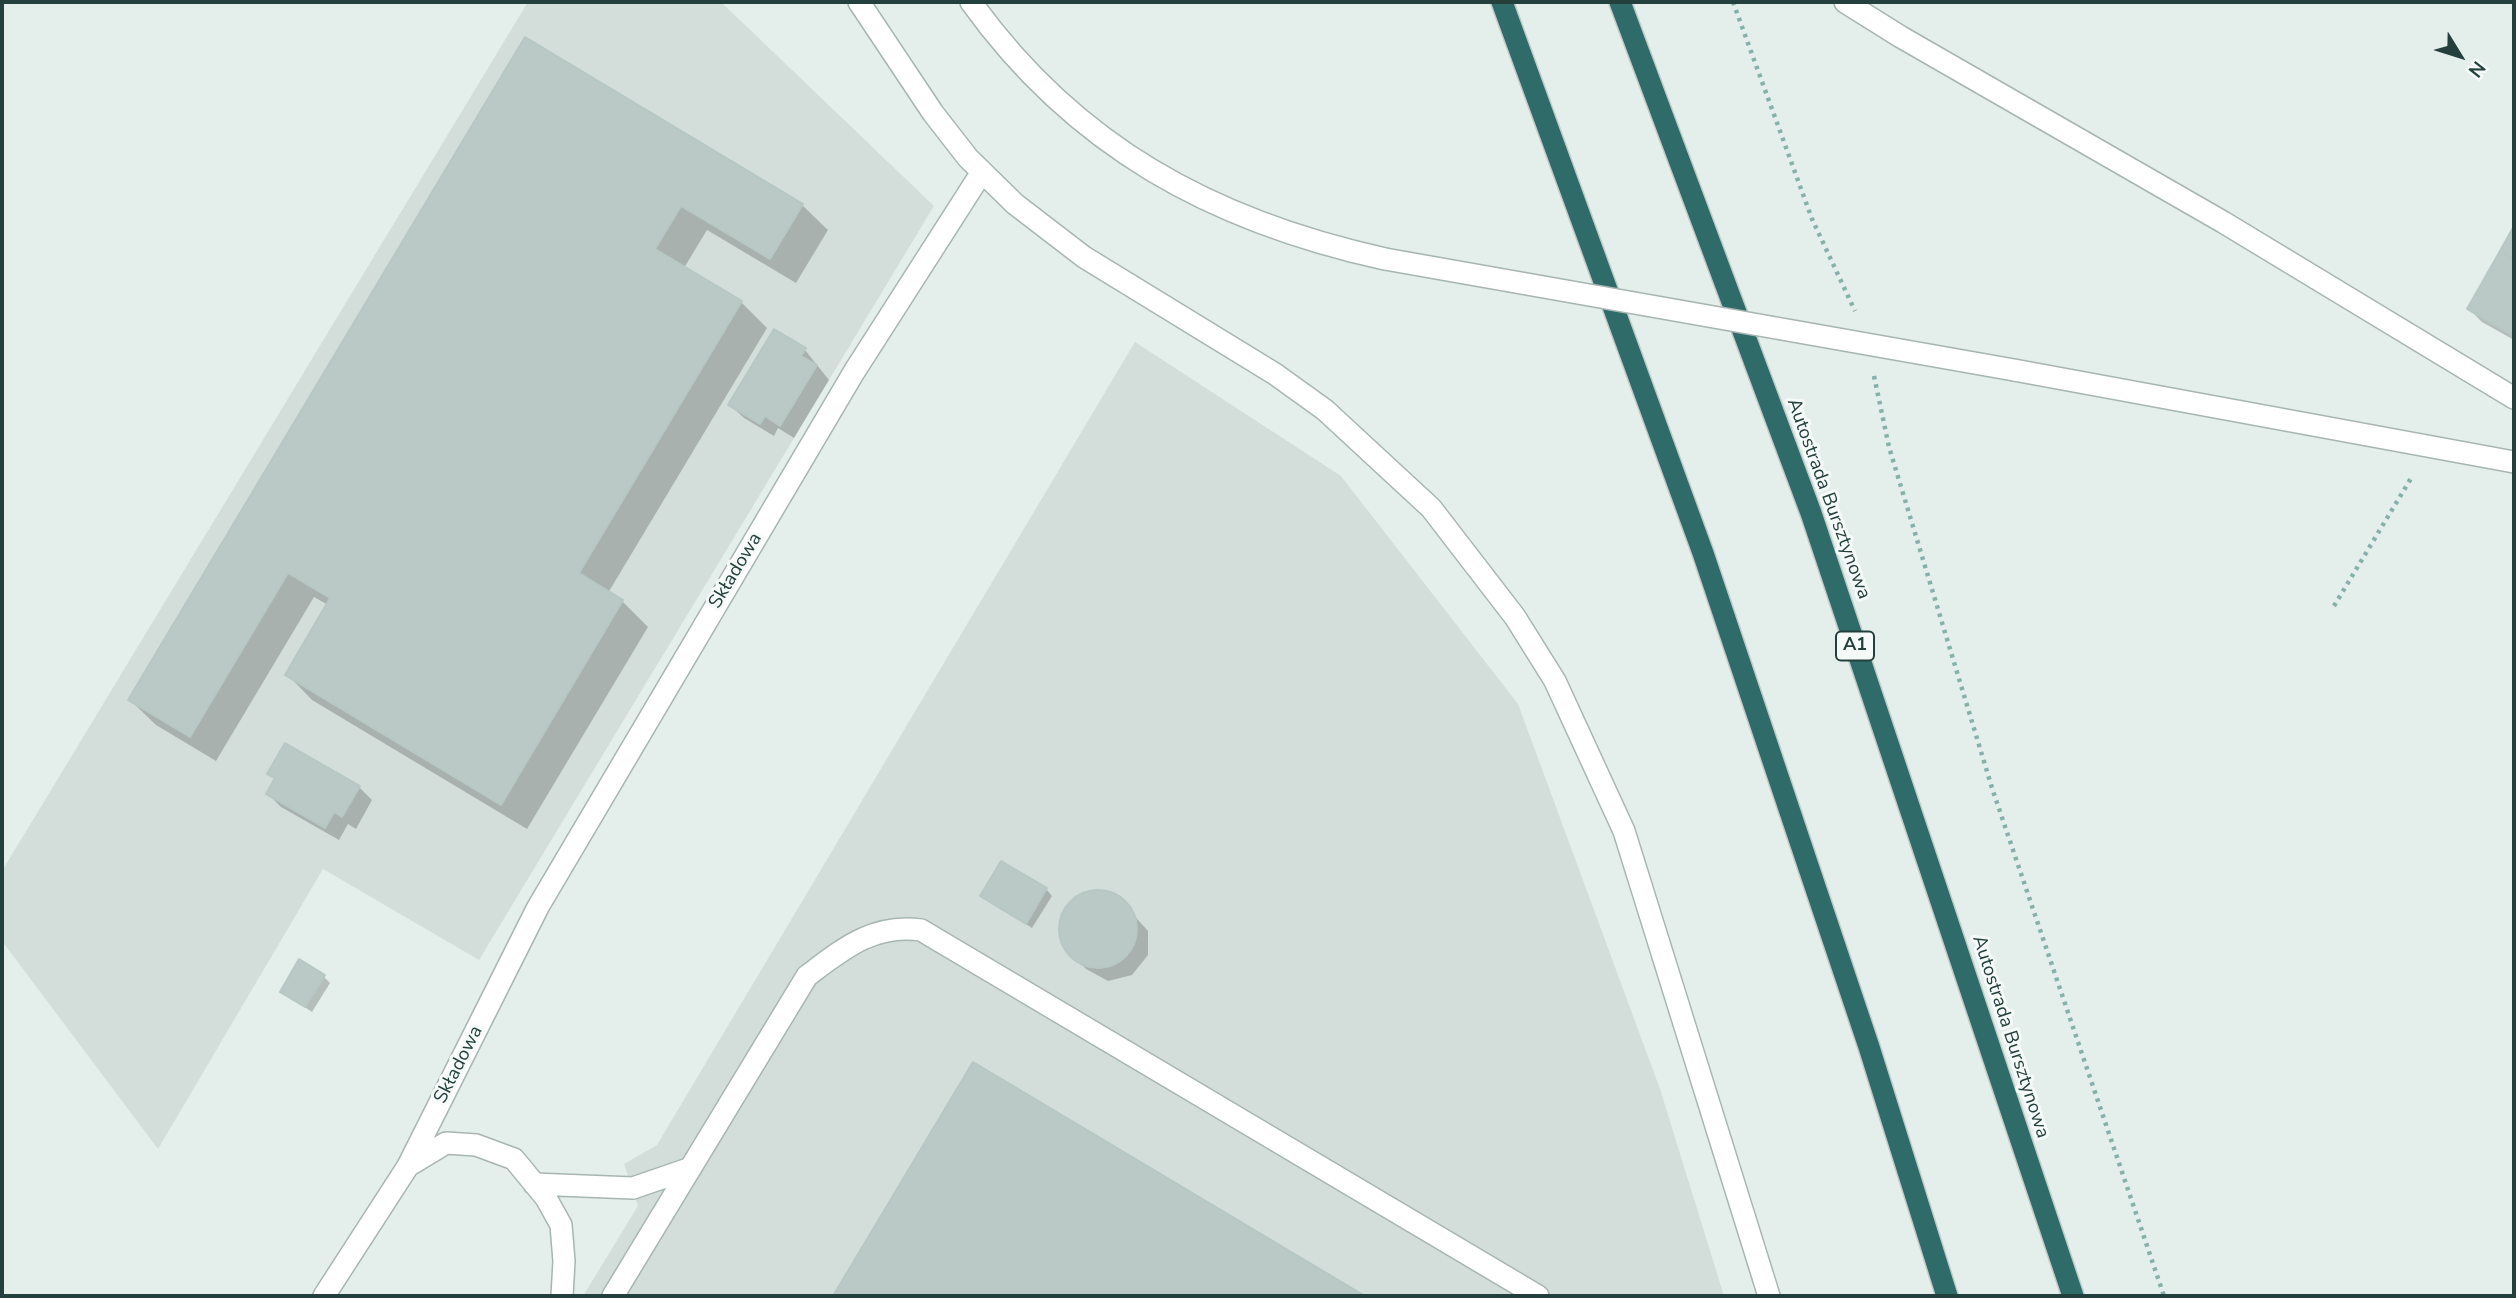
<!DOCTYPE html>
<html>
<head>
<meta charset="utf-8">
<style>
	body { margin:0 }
	#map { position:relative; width:2516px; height:1298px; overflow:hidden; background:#e4eeeb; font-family:"Nunito Sans",sans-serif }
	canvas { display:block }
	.frame { position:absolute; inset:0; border:4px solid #24403c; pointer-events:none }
	.north { position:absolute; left:2425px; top:21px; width:70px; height:70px; -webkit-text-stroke:5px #f5faf8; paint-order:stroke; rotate:128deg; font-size:19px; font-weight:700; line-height:28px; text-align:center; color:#24403c }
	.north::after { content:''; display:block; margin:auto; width:24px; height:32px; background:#24403c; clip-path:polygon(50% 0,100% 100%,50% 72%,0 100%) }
</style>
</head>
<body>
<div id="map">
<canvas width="2516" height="1298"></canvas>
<div class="frame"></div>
<div class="north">N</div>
</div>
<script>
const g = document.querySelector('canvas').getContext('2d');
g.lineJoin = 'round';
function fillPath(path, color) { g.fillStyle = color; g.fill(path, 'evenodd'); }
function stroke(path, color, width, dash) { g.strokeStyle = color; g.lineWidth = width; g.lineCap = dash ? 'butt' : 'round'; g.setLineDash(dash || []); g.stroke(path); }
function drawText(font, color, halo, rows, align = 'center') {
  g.font = font + ' "Nunito Sans",sans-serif'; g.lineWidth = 6; g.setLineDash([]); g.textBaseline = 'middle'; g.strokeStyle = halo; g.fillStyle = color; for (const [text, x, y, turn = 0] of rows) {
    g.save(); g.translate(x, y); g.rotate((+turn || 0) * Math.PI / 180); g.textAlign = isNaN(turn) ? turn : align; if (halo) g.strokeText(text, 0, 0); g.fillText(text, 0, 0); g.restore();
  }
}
const built = new Path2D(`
	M528 2H721L934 206 479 960 323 869 158 1149 2 941V871Z
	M1135 342 1341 476 1518 704 1660 1089 1724 1296H583L638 1206 624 1164 657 1145Z`);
const shadow = new Path2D(`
	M526 39 802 205 828 230 796 283 707 230 684 268 741 302 767 328 608 593 622 601 648 627 527 829 312 700 287 674 328 605 314 597 216 761 156 725 130 700Z
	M2514 229V340L2482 322 2469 309Z
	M775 331 805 350 829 380 794 438 778 428 774 436 744 418 730 405Z
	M269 773 359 787 372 800 356 829 348 824 339 840 281 807 268 794 276 780Z
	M1046 889 1052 896 1032 928 982 896Z
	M1096 892 1119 899 1148 931V955L1132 975 1108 981 1086 969 1064 945 1061 933 1067 909 1074 901Z
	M324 977 330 983 312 1012 282 992Z
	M974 1064 1362 1296H835Z`);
const building = new Path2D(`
	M525 37 803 204 770 259 681 206 655 249 742 301 579 573 623 600 501 805 285 675 330 598 288 573 190 737 128 700Z
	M2514 226V260L2500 251Z
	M2500 251 2514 260V336L2467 309Z
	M774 329 806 348 801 356 817 365 780 426 765 416 760 424 728 405Z
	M285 743 360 786 342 817 334 812 325 828 266 794 275 778 267 774Z
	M1001 861 1047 888 1026 924 980 896Z
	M1059 929a39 39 0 1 1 78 0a39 39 0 1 1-78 0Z
	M299 959 325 975 305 1007 280 992Z
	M973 1062 1365 1296H833Z`);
const path = new Path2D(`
	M1733 2 1812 219 1855 311
	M1874 376 1889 447 1992 788 2164 1296
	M2334 606 2413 475`);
const minor = new Path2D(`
	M859 2 933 113 968 158 1015 204 1084 257 1275 374 1325 410 1431 508 1515 617 1555 681 1624 831 1769 1296
	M971 2C1075 147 1213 221 1385 259
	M1845 2 1901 37 2223 222 2514 398
	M2014 370 2514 462
	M408 1166 538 907 854 372 982 172
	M534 1184 633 1188 691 1168
	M324 1296 408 1166 446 1143 476 1145 514 1159 546 1198 561 1225 564 1261 562 1296
	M613 1296 807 976C843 949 874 923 921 930L1538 1296`);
const highway = new Path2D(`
	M1502 2 1703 553 1869 1047 1947 1296
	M1620 2 1811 513 2073 1296`);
const minorBridge = new Path2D(`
	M1385 259 2014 370`);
const shields = [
	[1855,646,38]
];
const shieldNames = [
	["A1",1855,646]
];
const streetNames = [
	["Autostrada Bursztynowa",1828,499,70],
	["Składowa",736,571,-59],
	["Autostrada Bursztynowa",2010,1037,72],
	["Składowa",459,1065,-63]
];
fillPath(built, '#d3deda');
fillPath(shadow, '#0003');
fillPath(building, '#bac9c5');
stroke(building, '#b7c7c3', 2);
stroke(minor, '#a7b6b3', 24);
stroke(highway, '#c2cac8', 24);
stroke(path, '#85b1aa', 4.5, [3.5, 5]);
stroke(minor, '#fff', 21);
stroke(highway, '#2f6c69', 21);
stroke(minorBridge, '#a7b6b3', 24, []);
stroke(minorBridge, '#fff', 21);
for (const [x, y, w] of shields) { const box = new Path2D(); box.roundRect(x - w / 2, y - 14.5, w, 29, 5); g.fillStyle = '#f5faf8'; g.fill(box); stroke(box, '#24403c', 2); }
drawText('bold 18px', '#24403c', null, shieldNames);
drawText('19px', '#24403c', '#f5faf8', streetNames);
</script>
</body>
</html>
